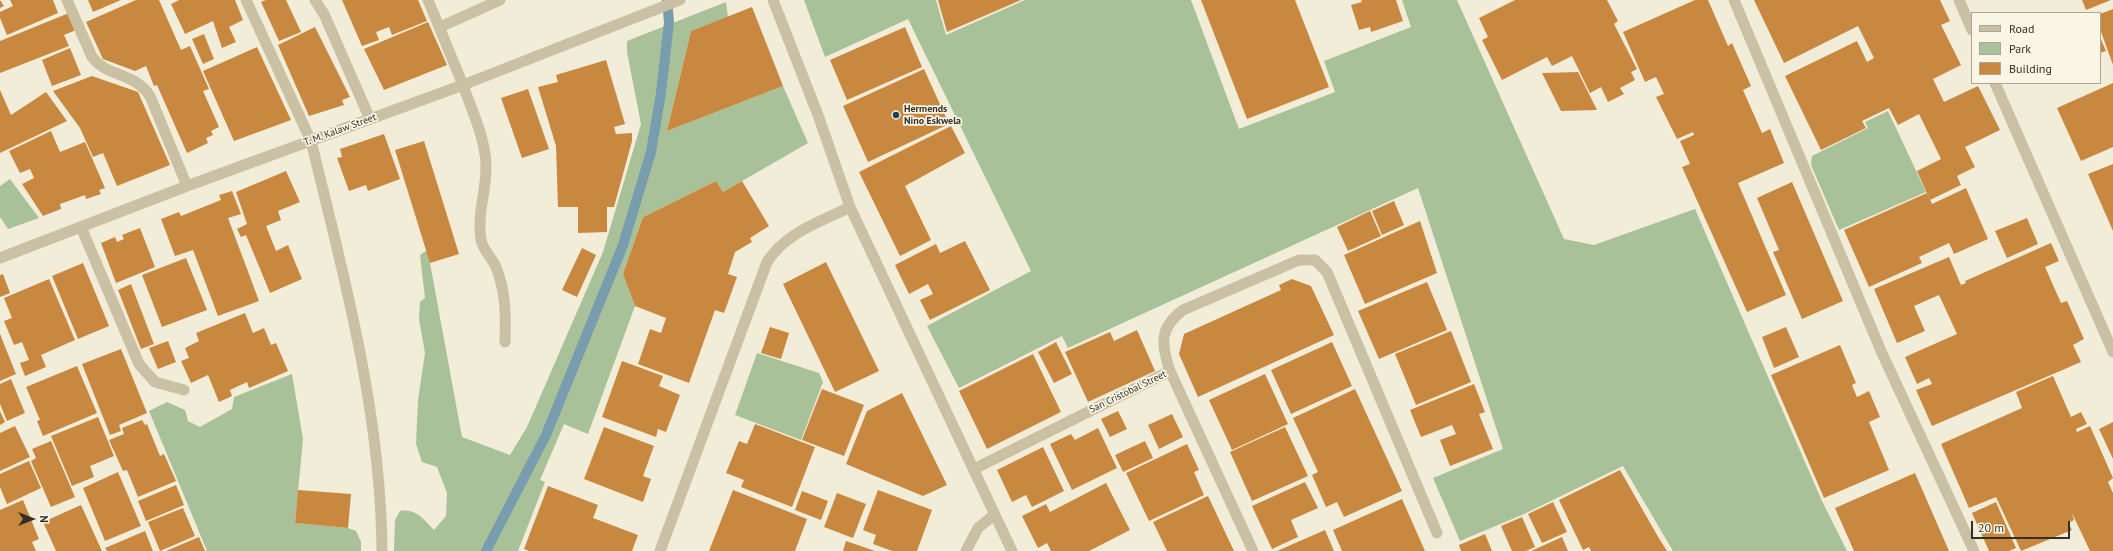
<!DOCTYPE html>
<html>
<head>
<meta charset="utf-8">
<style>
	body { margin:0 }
	#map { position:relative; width:2113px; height:551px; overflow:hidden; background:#f2edd8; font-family:"PT Sans",sans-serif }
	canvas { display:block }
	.legend { position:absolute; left:1971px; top:12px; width:130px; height:72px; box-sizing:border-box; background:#f9f6e5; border:1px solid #aba699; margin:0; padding:5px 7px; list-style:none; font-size:12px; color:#352f26 }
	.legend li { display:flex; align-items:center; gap:8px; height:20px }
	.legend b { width:20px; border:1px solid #aba699 }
	.north { position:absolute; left:12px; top:499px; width:40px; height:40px; -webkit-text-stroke:3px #f9f6e5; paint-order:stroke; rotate:90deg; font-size:11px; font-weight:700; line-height:16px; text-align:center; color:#352f26 }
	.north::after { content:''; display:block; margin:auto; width:14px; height:18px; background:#352f26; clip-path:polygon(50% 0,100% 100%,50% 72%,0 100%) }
	.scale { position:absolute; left:1971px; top:521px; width:99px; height:18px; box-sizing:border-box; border:2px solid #352f26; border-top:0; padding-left:5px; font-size:12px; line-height:14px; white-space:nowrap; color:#352f26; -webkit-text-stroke:3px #f9f6e5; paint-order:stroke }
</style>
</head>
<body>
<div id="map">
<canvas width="2113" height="551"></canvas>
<ul class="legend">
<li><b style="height:5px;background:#cac0a4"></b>Road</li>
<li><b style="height:11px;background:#a8c198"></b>Park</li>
<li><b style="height:11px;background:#c88840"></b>Building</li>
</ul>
<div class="north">N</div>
<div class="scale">20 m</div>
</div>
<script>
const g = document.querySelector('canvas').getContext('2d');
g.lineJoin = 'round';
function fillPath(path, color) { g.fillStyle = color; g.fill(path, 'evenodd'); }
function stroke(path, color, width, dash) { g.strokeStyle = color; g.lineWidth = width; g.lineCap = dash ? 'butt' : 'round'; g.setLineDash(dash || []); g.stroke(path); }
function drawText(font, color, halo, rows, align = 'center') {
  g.font = font + ' "PT Sans",sans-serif'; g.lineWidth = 3.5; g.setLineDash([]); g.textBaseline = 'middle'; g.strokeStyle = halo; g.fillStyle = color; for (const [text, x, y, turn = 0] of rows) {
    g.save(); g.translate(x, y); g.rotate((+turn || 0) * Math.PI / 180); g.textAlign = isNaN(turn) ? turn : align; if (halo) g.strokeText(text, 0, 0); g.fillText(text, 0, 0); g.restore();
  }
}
const green = new Path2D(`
	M804 0H936L946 35 1025 0H1191L1239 129 1335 92 1324 61 1411 27 1402 0H1457L1564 239 1594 245 1695 209 1822 501 1847 551H1673L1623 466 1524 514 1460 541 1433 478 1503 449 1418 188 1068 348 1062 336 959 388 927 326 1031 271 908 19 825 57Z
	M726 2 728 17 691 31 667 131 783 86 808 143 723 192 716 181 643 217 623 274 635 306 588 434 564 424 540 480 545 482 518 551H394L395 520 400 511C416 508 423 519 434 530L446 516 447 493 437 467 422 462 416 444 418 400 425 353 419 319 420 302 425 298 420 255 427 250 430 263 462 437 510 455 527 427 603 252 641 124 627 52V41Z
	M1888 111 1926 192 1839 230 1811 165 1812 156 1868 128 1865 122Z
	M10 179 39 218 8 229 0 217V186Z
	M757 353 819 373 823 382 801 440 735 415Z
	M292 374 303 439 295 523 348 528 356 531 361 542V551H207L149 411 167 402 185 410 188 421 200 427 232 409 234 397Z`);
const stream = new Path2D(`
	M486 551 546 435 623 245 651 152 661 93 669 22 667 0`);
const building = new Path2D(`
	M0 0 4 6 0 8Z
	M10 0H53L58 13 7 35 0 18V12L13 6Z
	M88 0H121L93 12Z
	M136 0H159L181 50 190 46 209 89 203 91 219 127 211 131 213 135 206 138 208 143 187 153 157 85 154 86 146 66 135 71 103 59 86 22Z
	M179 0H235L243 20 229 27 236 42 222 48 213 21 185 34 171 4Z
	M266 0H286L301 32 279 41 261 2Z
	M342 0H418L427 21 392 35 389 27 376 32 379 40 362 46Z
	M938 0H1021L947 32Z
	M1201 0H1295L1329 87 1247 119Z
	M1361 0H1396L1403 21 1371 32 1370 27 1359 30 1351 5 1362 2Z
	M1515 0H1607L1618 21 1614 24 1637 69 1631 72 1635 80 1620 88 1624 94 1608 102 1601 87 1590 93 1572 56 1552 66 1547 57 1502 80 1482 40 1488 37 1479 18Z
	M1695 0H1708L1728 46 1732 43 1751 86 1743 90 1762 133 1770 129 1784 163 1738 183 1786 295 1747 312 1682 167 1690 164 1680 141 1694 135 1693 132 1677 139 1656 97 1664 94 1656 77 1645 82 1623 32Z
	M1754 0H1940L1950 21 1941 25 1961 65 1933 79 1944 102 1978 86 2000 130 1965 147 1975 167 1957 176 1961 185 1930 200 1917 171 1941 159 1919 114 1898 125 1889 108 1862 121 1866 128 1821 150 1785 76 1857 41 1867 62 1874 58 1858 26 1784 63Z
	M2082 0H2111L2086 10Z
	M752 7 783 86 667 131 691 31Z
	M2113 9V65L2100 29V14Z
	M69 13 76 30 64 35 69 46 0 73V41Z
	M428 22 447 65 384 90 364 49Z
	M315 27 350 97 342 100 344 105 309 116 278 45Z
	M905 27 922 67 847 100 830 60Z
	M204 34 214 59 203 64 192 39Z
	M2100 37 2106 51 2100 53Z
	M257 47 291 120 234 141 203 71Z
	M70 48 81 75 52 86 42 60Z
	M606 60 625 124 614 127 616 134 632 133V141L614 207H607V232L578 233V207H558L556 146 538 87 558 82 556 75Z
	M924 69 949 124 868 162 843 106Z
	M1578 72 1597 110 1561 111 1542 73Z
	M92 76 138 92 170 165 117 186 103 153 93 157 80 128 53 91Z
	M2113 83V147L2081 161 2057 108Z
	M528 89 549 149 522 158 501 98Z
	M0 90 11 115 46 92 67 121 0 153Z
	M951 126 965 153 905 186 931 240 900 256 859 172Z
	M51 131 60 152 85 142 105 188 99 190 101 194 86 199 85 195 60 204 61 209 43 216 22 184 34 178 30 169 20 173 9 151Z
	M384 134 400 179 368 191 366 185 349 191 337 158 342 157 340 149Z
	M424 141 459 254 430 263 395 150Z
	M2113 164V231L2088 174Z
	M286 171 300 202 278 211 281 220 266 226 276 251 288 245 302 279 270 293 246 235 241 237 237 229 247 224 236 192Z
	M716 181 723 192 742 181 769 226 750 238 752 242 735 252 728 274 737 277 724 313 715 310 689 383 638 364 650 329 661 333 666 318 635 306 623 274 643 217Z
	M1792 182 1843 301 1802 319 1773 252 1779 250 1757 198Z
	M1966 188 1988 239 1954 254 1949 243 1919 257 1922 263 1869 287 1844 230 1927 193 1932 204Z
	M232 191 241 214 228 218 259 301 218 316 193 250 175 256 161 219 179 212 181 216 221 200 219 195Z
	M1394 201 1404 225 1382 235 1372 211Z
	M1370 211 1381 236 1348 251 1337 227Z
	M2027 218 2038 244 2007 258 1995 231Z
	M1420 221 1437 273 1365 304 1344 255Z
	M140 228 155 267 116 283 101 243 115 237 117 242 124 239 122 235Z
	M965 241 990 290 930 320 920 300 933 294 928 284 909 294 895 265 936 244 940 253Z
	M2051 243 2059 261 2045 267 2061 303 2067 301 2084 339 2073 345 2081 362 1932 426 1916 390 1932 384 1929 378 1917 384 1905 357 1957 334 1939 295 1914 306 1925 331 1897 343 1874 289 1949 257 1961 285 1966 283 1965 281Z
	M582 248 596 255 577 297 562 290Z
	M186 258 207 310 162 327 142 275Z
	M826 262 879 371 835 392 783 284Z
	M83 263 109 326 78 339 52 276Z
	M3 274 10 293 0 297V275Z
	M49 279 75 340 41 355 46 367 25 376 20 363 29 360 22 342 14 345 4 321 12 318 4 298Z
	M1292 279 1311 286 1334 335 1198 397 1179 354 1184 334 1281 290 1279 285Z
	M1427 282 1447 330 1379 359 1358 311Z
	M131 284 154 344 141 349 118 290Z
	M245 313 253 333 264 328 271 345 276 343 288 371 249 388 247 382 230 390 232 396 219 402 208 375 191 383 181 361 189 358 185 348 199 341 196 333Z
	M770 327 789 333 781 359 761 353Z
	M1786 327 1799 357 1774 368 1762 337Z
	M1137 330 1155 371 1088 402 1065 352 1110 332 1114 341Z
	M1451 331 1471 382 1416 405 1395 354Z
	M0 334 16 374 0 381Z
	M168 341 176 362 158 369 149 348Z
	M1056 342 1072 374 1054 383 1038 352Z
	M1332 342 1352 386 1291 414 1271 370Z
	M1840 345 1856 383 1852 385 1857 397 1869 391 1880 417 1869 422 1889 470 1824 498 1771 375Z
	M121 349 147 413 119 425 121 431 110 435 82 364Z
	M1033 354 1061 412 987 449 959 391Z
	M622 361 663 376 659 386 680 395 666 432 658 429 656 437 602 417Z
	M77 366 97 413 43 436 37 421 40 420 26 387Z
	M1265 374 1288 424 1232 450 1209 400Z
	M2053 376 2071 417 2081 412 2087 424 2076 429 2077 432 2090 426 2113 478 2108 482 2113 493V551H2090L2072 513 2074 520 2068 523 2072 530 2021 551 1996 497 1969 508 1941 444 2022 408 2016 392Z
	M11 379 25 413 7 421 0 404V384Z
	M1474 384 1485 412 1479 414 1493 449 1450 466 1440 440 1456 434 1452 425 1421 437 1410 410Z
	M822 389 864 405 844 456 802 440Z
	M1355 389 1402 491 1344 517 1337 502 1326 507 1312 475 1318 472 1293 418Z
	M902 393 947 485 923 496 846 464 867 411Z
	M0 411 5 422 0 425Z
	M1118 411 1127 429 1110 437 1101 419Z
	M1172 414 1183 437 1159 449 1148 425Z
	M98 417 114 456 90 466 94 477 72 486 51 436Z
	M142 420 145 425 147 424 160 456 164 454 176 481 138 497 127 470 123 471 109 440 124 434 122 428Z
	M2113 422V459L2099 429Z
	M755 424 815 447 792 507 741 487 744 480 726 473 739 441 747 444Z
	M15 426 30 457 0 471V433Z
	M604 427 654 446 643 476 651 479 643 502 584 479Z
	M1285 427 1308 476 1252 501 1230 452Z
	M1098 428 1117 468 1072 490 1050 444 1071 434 1075 440Z
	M51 441 75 497 51 507 31 461 36 458 32 449Z
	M1145 441 1153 458 1123 472 1115 455Z
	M1187 444 1199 470 1194 472 1204 495 1149 521 1126 473Z
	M1043 447 1064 491 1032 507 1026 495 1012 502 997 470Z
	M29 461 41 488 7 504 0 487V474Z
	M1620 470 1657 535 1667 551H1591L1589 547 1583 550 1559 500Z
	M118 472 141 526 105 541 83 488Z
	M1915 473 1949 551H1854L1835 508Z
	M1305 482 1318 508 1291 520 1298 537 1272 549 1252 506Z
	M1106 483 1130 530 1089 551H1051L1047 543 1038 548 1022 516 1046 504 1050 512Z
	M176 485 184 505 146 521 138 501Z
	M548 486 598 505 593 518 638 535 632 551H529L524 549Z
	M298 490 351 494 348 528 295 523Z
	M733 490 807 519 795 551H709Z
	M878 490 932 510 917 551H892L873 544 876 535 863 530Z
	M802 491 828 501 821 520 795 510Z
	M837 493 866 504 853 538 824 527Z
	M1208 496 1234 551H1167L1153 522Z
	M1402 499 1425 551H1342L1333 530Z
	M23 500 39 539 32 542 36 551H0V510Z
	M1553 502 1567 532 1542 543 1528 514Z
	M1996 502 2016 548 2009 551H1989L1972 513Z
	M81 505 102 551H56L43 522Z
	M183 508 195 536 160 551 148 522Z
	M1522 517 1535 547 1526 551H1512L1501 526Z
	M1325 530 1334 551H1277Z
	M145 531 153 551H107L105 548Z
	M1485 534 1492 551H1461L1459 545Z
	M199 537 205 551H166Z
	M1562 537 1568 551H1531Z
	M846 541 875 551H843Z`);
const service = new Path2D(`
	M315 0 324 14 370 119
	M440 27 500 0
	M463 85C472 111 486 139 486 167 486 194 477 212 481 240 483 250 492 258 496 267 506 292 506 316 505 342
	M311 141C344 276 381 412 382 551
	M81 227 139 364 155 382 184 390`);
const minor = new Path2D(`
	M67 0 92 57C108 78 133 71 150 96L187 186
	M246 0 311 141
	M428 0 463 85
	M773 0 818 115 850 207 1012 551
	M1734 0 1881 351 1974 551
	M1959 0 1972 30
	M1995 83 2113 352
	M1170 371C1161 344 1159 328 1183 310L1299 260H1315L1327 272 1437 533
	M974 469 1170 371 1253 551
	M660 551 767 262C785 233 820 222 850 207
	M966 551 978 528 994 515`);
const tertiary = new Path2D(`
	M0 258 187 186 463 85 680 0`);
const markers = [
	[896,115,4,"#1b4257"]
];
const poiNames = [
	["Hermends",904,109],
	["Nino Eskwela",904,121]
];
const streetNames = [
	["T. M. Kalaw Street",340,130,-20],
	["San Cristobal Street",1128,392,-26]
];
fillPath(green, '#a8c198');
stroke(stream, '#779daf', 10);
fillPath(building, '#c88840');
stroke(service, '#cac0a4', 11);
stroke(minor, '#cac0a4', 11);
stroke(tertiary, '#cac0a4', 11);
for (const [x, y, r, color] of markers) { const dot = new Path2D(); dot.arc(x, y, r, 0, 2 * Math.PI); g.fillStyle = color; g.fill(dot); stroke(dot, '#f9f6e5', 1.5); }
drawText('bold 10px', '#352f26', '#f9f6e5', poiNames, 'left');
drawText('10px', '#352f26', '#f9f6e5', streetNames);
</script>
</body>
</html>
